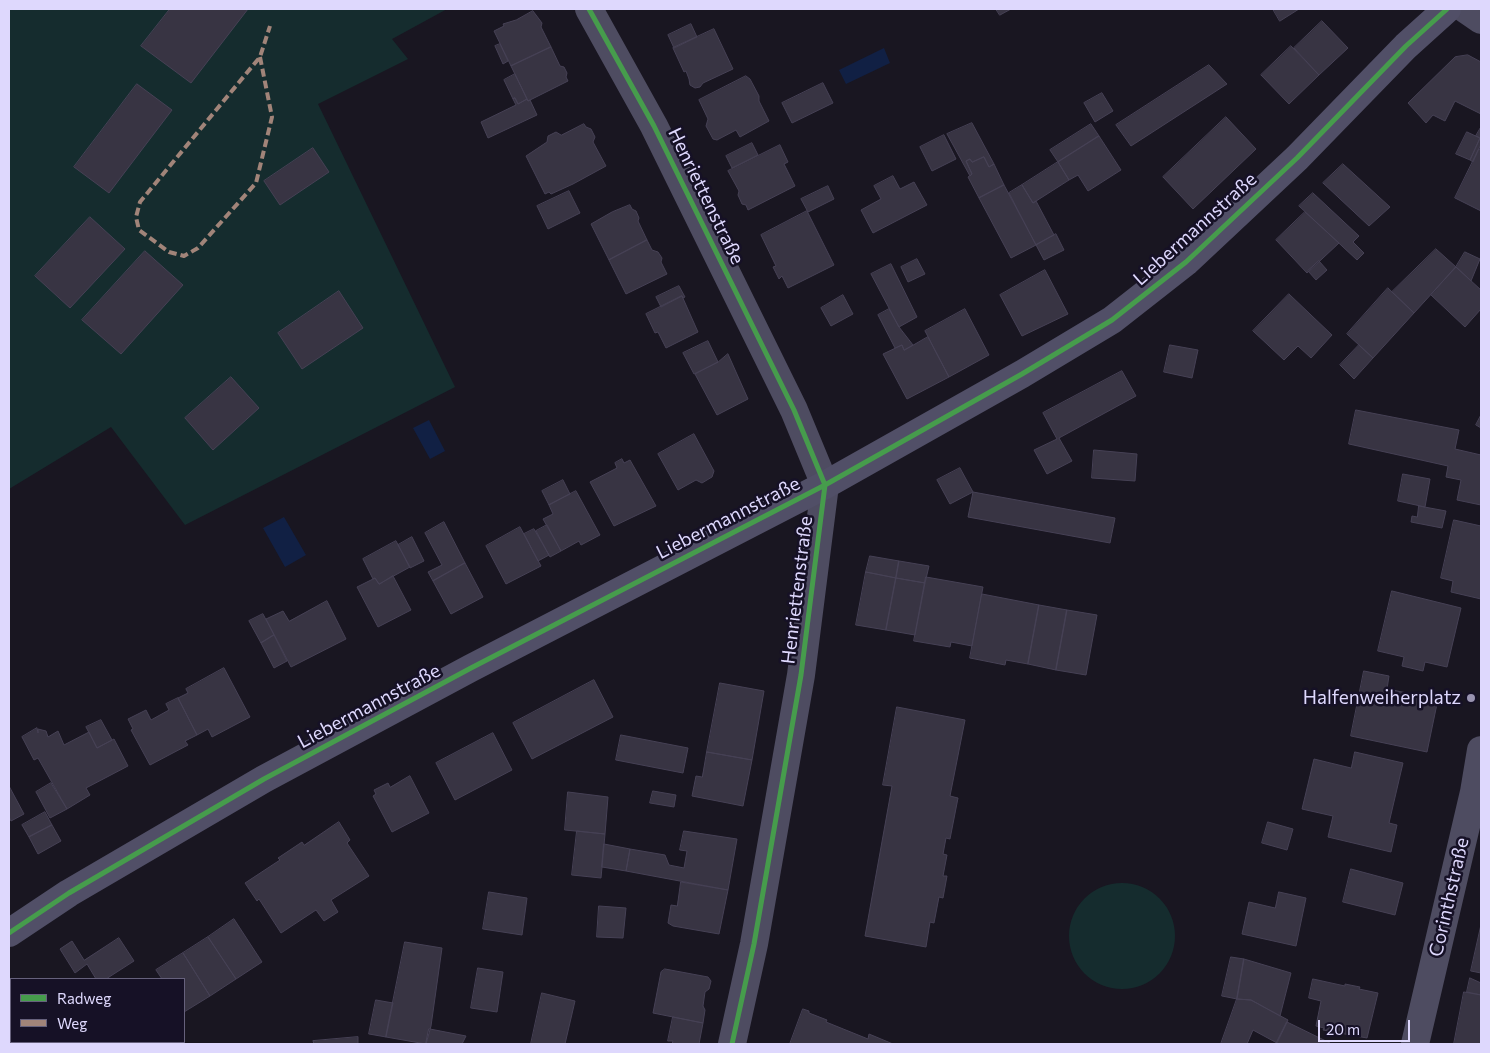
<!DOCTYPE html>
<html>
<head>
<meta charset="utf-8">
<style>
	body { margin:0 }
	#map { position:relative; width:1490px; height:1053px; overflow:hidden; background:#191621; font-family:Commissioner,sans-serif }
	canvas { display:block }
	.frame { position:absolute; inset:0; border:10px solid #ded8fd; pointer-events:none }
	.legend { position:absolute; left:10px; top:978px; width:175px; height:65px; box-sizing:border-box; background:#161126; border:1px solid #66617c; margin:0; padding:6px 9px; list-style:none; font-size:15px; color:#ded8fd }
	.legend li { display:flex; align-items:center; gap:10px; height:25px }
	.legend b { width:25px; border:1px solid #66617c }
	.scale { position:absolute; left:1318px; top:1020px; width:92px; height:22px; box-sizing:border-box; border:2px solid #ded8fd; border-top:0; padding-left:6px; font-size:15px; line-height:18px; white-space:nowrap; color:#ded8fd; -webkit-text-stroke:4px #161126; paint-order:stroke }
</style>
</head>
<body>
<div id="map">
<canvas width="1490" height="1053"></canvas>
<div class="frame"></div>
<ul class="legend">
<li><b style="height:6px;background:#469c4c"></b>Radweg</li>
<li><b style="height:6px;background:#a18479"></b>Weg</li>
</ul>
<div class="scale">20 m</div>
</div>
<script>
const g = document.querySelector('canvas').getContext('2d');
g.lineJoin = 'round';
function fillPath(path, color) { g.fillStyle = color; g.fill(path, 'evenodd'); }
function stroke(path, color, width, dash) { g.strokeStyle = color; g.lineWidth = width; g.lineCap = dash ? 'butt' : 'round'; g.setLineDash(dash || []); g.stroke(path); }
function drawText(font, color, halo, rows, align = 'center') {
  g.font = font + ' Commissioner,sans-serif'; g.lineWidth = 5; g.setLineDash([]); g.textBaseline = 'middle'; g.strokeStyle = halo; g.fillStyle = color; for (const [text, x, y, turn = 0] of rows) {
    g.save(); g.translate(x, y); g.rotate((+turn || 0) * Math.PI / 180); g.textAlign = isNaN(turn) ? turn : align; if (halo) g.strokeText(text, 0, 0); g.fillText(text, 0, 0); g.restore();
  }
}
const green = new Path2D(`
	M9 9H447L392 39 408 59 318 104 455 387 185 525 111 427 9 489Z
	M1069 936a53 53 0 1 1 106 0a53 53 0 1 1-106 0Z`);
const water = new Path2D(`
	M884 48 890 63 846 84 839 70Z
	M429 420 445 451 430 459 413 428Z
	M284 517 306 555 285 567 263 528Z`);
const building = new Path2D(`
	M170 9H248L191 83 141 46Z
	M996 9H1011L1000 15Z
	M1273 9H1299L1280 21Z
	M533 11 542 23 541 27 551 47 511 66 494 31 504 26 503 24 516 20Z
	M1322 21 1348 48 1319 75 1294 48Z
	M691 24 697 37 674 48 668 35Z
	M714 29 733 69 703 83 700 87 695 88 690 85 689 79 686 71 684 72 673 48Z
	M500 44 508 61 503 64 495 46Z
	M1291 46 1319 75 1289 104 1261 75Z
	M551 47 560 66 564 67 567 73 566 77 568 81 528 101 511 66Z
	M1468 55 1481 62V114L1455 101 1445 121 1433 115 1426 123 1408 103 1455 57Z
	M1209 65 1227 84 1131 146 1116 125Z
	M515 74 527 99 518 104 515 98 513 99 504 80Z
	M746 76 750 79 759 96V101L769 121 740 137 736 130 717 140 713 139 706 126 708 119 699 100Z
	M823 83 833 103 792 123 782 103Z
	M137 84 172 110 109 193 74 167Z
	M1102 93 1113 111 1095 122 1084 103Z
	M515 98 518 104 527 99 528 101 530 100 537 115 488 138 481 122 516 105 513 99Z
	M1226 117 1256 149 1193 209 1163 177Z
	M972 123 994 164 989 167 984 157 972 162 970 159 966 161 972 174 970 176 947 134Z
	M584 124 586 127 591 129 595 137 593 142 606 166 573 184 551 194 549 192 545 194 526 156 547 142 548 136 556 132 561 135Z
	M1091 124 1099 136 1058 162 1050 150Z
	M1481 127V144L1473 162 1470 160 1480 138 1476 136Z
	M1467 132 1480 138 1470 160 1456 154Z
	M944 135 956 159 932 171 920 147Z
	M1099 136 1121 170 1088 191 1078 175 1069 180 1058 162Z
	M752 143 758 155 732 168 726 156Z
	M780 145 788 162 784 164 795 186 748 210 746 205 742 204 738 195 739 191 728 171Z
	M313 148 329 172 280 205 264 181Z
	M1479 149 1481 150V211L1455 198Z
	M984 157 989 167 994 164 1004 185 979 198 968 177 972 174 966 161 970 159 972 162Z
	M1058 162 1069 180 1033 203 1022 185Z
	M1343 164 1390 207 1369 226 1323 183Z
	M893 176 900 189 914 182 927 205 873 233 861 210 881 199 874 186Z
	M1004 185 1036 245 1011 258 979 198Z
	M1022 185 1033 203 1036 201 1054 235 1036 245 1009 193Z
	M828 186 834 199 808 212 801 199Z
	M569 191 580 213 548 229 537 206Z
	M1313 193 1359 236 1353 242 1364 253 1357 260 1299 206Z
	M630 205 632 209 636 211 639 218 638 221 647 240 609 260 591 224 612 212Z
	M807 211 834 265 788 288 782 276 779 279 773 267 776 266 761 235Z
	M1305 212 1339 243 1307 273 1276 240Z
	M90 217 125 249 70 308 35 276Z
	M1056 234 1064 250 1044 260 1036 245Z
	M647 240 652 250 658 252 662 258 661 262 667 274 626 294 609 260Z
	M1436 249 1456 267 1414 313 1392 292Z
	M145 251 183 285 121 354 82 320Z
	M1465 252 1480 259 1471 281 1456 267Z
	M917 259 925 274 908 282 901 267Z
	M1319 261 1327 270 1316 280 1308 271Z
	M891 264 917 317 899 327 871 274Z
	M1456 267 1481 290V309L1465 327 1431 295Z
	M1045 270 1068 314 1022 336 1000 295Z
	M679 286 685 297 683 298 682 296 661 307 656 297Z
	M1388 288 1414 313 1373 358 1347 334Z
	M339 291 363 328 302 369 278 333Z
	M1289 294 1332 335 1311 358 1298 346 1284 360 1253 331Z
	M843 295 853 314 831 326 821 308Z
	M682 296 698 332 666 348 658 332 655 333 646 314Z
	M889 309 899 327 913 345 904 350 902 345 895 348 878 315Z
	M965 309 989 355 949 377 925 331Z
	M928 337 949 377 907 399 883 354 902 345 904 350Z
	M708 341 718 362 694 374 683 353Z
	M1170 345 1198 350 1192 378 1164 372Z
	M1359 345 1373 358 1354 379 1340 365Z
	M728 354 748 399 717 415 695 374 718 362Z
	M1122 371 1136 396 1059 438 1072 461 1047 474 1034 450 1057 439 1043 413Z
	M231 377 259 408 213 450 185 418Z
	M1356 410 1459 430 1455 449 1481 455V505L1457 500 1461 480 1446 477 1448 466 1349 444Z
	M1481 415V428L1476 425Z
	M694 434 714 471 712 477 702 483 696 480 678 490 658 454Z
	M1094 450 1137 454 1135 481 1092 478Z
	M622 459 624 463 630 460 656 506 614 526 590 482 617 468 615 463Z
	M960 468 973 492 1115 518 1110 543 968 517 973 492 950 504 937 480Z
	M1403 474 1430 479 1425 507 1398 501Z
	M563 480 570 494 549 505 542 491Z
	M576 491 600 535 581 545 579 541 561 551 543 519 553 514 549 505Z
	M1419 506 1446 511 1442 528 1411 522 1412 516 1417 517Z
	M1454 520 1481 526V599L1451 592 1453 581 1441 578Z
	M444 522 465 563 433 581 428 572 442 565 425 533Z
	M547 525 561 551 550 557 536 531Z
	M520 527 541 566 506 584 486 546Z
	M534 529 549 555 538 561 524 534Z
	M412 537 424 561 410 568 398 545Z
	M396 541 410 567 379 584 375 578 373 579 363 559Z
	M870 556 899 561 896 578 866 572Z
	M899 561 929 566 925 583 896 578Z
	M465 563 483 597 451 614 433 581Z
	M866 572 896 578 886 630 856 625Z
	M393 576 411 610 378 627 357 587 375 578 379 584Z
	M926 577 983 587 972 646 951 642 950 647 914 641Z
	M896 578 925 583 915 635 886 630Z
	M1392 591 1461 608 1447 667 1425 662 1423 671 1402 666 1404 657 1378 651Z
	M982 594 1039 605 1028 664 1006 660 1005 665 970 658Z
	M327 601 346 639 291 667 266 619 283 611 289 621Z
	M1039 605 1067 610 1056 670 1028 664Z
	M1067 610 1097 615 1086 675 1056 670Z
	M263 614 274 635 261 643 249 621Z
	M274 635 287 661 274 668 261 643Z
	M224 668 250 717 212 737 208 729 197 735 178 698 188 693 186 689Z
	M1364 671 1389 676 1387 689 1438 699 1427 752 1351 736Z
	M594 680 613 717 532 759 513 723Z
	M720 683 764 691 752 760 707 752Z
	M178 698 197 735 185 741 188 745 150 765 131 730 133 729 128 719 146 710 151 720 169 710 166 704Z
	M897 707 965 720 950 796 958 798 950 839 946 838 943 854 947 855 943 876H947L943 898 939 897 934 923 930 922 926 947 865 936 892 786 883 785Z
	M101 720 112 740 97 748 86 727Z
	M37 728 38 733V729L46 731 48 737 58 731 64 745 89 732 97 748 114 739 128 766 86 788 90 795 67 809 38 758 34 760 22 737Z
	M493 733 512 770 455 800 436 763Z
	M621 735 688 748 683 773 616 760Z
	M707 752 752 760 743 806 692 796 696 776 702 777Z
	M1355 752 1403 763 1389 823 1397 825 1391 852 1328 837 1333 816 1302 809 1314 759 1351 768Z
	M410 776 429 813 392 832 373 796 376 794 374 790 388 783 390 787Z
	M51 783 67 809 50 818 36 792Z
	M9 786 24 814 11 821 9 817Z
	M653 791 676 795 674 807 650 803Z
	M568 792 608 797 605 834 565 830Z
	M45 812 52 825 29 837 22 825Z
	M339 822 350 840 347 843 369 876 331 900 338 912 324 921 316 910 281 933 259 899 257 901 245 883 280 860 278 858 302 842 304 845Z
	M1268 822 1293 829 1287 850 1262 843Z
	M52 825 61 841 38 854 29 837Z
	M577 831 605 834 601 878 572 875Z
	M684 831 737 839 728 890 626 871 630 849 665 855 669 865 684 868 687 851 680 850Z
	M604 844 630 849 626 871 602 867Z
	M1351 869 1403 883 1395 915 1343 902Z
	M681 882 728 890 719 934 673 926 668 923 671 905 677 906Z
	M489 892 527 898 522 935 483 929Z
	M1279 892 1306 898 1296 946 1242 934 1249 902 1275 908Z
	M599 906 626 908 623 938 597 937Z
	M234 919 262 962 236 979 208 937Z
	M1481 925V973L1471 971Z
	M208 937 236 979 210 996 183 953Z
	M119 938 134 961 106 979H96L87 964 75 973 60 949 72 941 84 960Z
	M405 942 442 948 431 1026 426 1044 386 1037Z
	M183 953 210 996 184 1012V979H162L156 970Z
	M1231 957 1244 959 1237 999 1222 996Z
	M1244 959 1291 973 1280 1016 1251 1000 1237 999Z
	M478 968 503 972 497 1012 471 1008Z
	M665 969 708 977 711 981 709 989 705 992 703 1006 705 1010 703 1023 653 1013 661 972Z
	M1470 978 1481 983V995L1467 992Z
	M1313 979 1345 986V984L1360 987 1359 989 1378 993 1367 1038 1323 1030 1324 1028 1316 1026 1321 1001 1309 998Z
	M1464 992 1481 995V1044H1454Z
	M542 993 575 1001 565 1044H531Z
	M1237 999 1251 1000 1288 1020 1277 1043 1253 1030 1247 1044H1221Z
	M376 1000 393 1003 386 1037 369 1034Z
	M803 1009 809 1011V1013L827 1020 826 1022 868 1039 869 1034 893 1044H790Z
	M673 1017 703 1023 699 1044H672L673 1041H668Z
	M1287 1022 1330 1043 1329 1044H1276Z
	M429 1029H430L466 1036 462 1044H426Z
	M358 1037V1044H314L313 1041Z
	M55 1042H111L112 1044H56Z`);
const street = new Path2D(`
	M589 9 654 126 794 410 825 485 801 675 754 944 732 1044
	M1465 9 1481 20
	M1415 1044 1474 792 1481 750`);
const secondary = new Path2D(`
	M9 933 69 893 264 779 471 668 825 485 1022 374 1112 320 1186 262 1297 158 1406 46 1447 9`);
const quiet = new Path2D(`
	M260 57 272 117 256 183 198 248 184 256 169 252 139 230 136 217 140 202 260 57 270 26`);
const cycleway = new Path2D(`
	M589 9 654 126 794 410 825 485 801 675 754 944 732 1044
	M9 933 69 893 264 779 471 668 825 485 1022 374 1112 320 1186 262 1297 158 1406 46 1447 9`);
const markers = [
	[1471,698,5,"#9994b0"]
];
const streetNames = [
	["Henriettenstraße",706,196,64],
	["Liebermannstraße",1195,229,-42],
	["Liebermannstraße",728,518,-27],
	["Henriettenstraße",797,590,-83],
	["Liebermannstraße",369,706,-28],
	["Corinthstraße",1449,897,-77]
];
const poiNames = [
	["Halfenweiherplatz",1461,698]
];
fillPath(green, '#152c2e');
fillPath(water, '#112044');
fillPath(building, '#383443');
stroke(building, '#464155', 1);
stroke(street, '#4e4c61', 28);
stroke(secondary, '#514f67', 28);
stroke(quiet, '#a18479', 4, [8, 4]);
stroke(cycleway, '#469c4c', 5);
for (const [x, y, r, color] of markers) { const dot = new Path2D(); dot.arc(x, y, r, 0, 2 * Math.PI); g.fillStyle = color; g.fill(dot); stroke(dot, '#161126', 2); }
drawText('19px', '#ded8fd', '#161126', streetNames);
drawText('19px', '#ded8fd', '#161126', poiNames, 'right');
</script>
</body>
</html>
